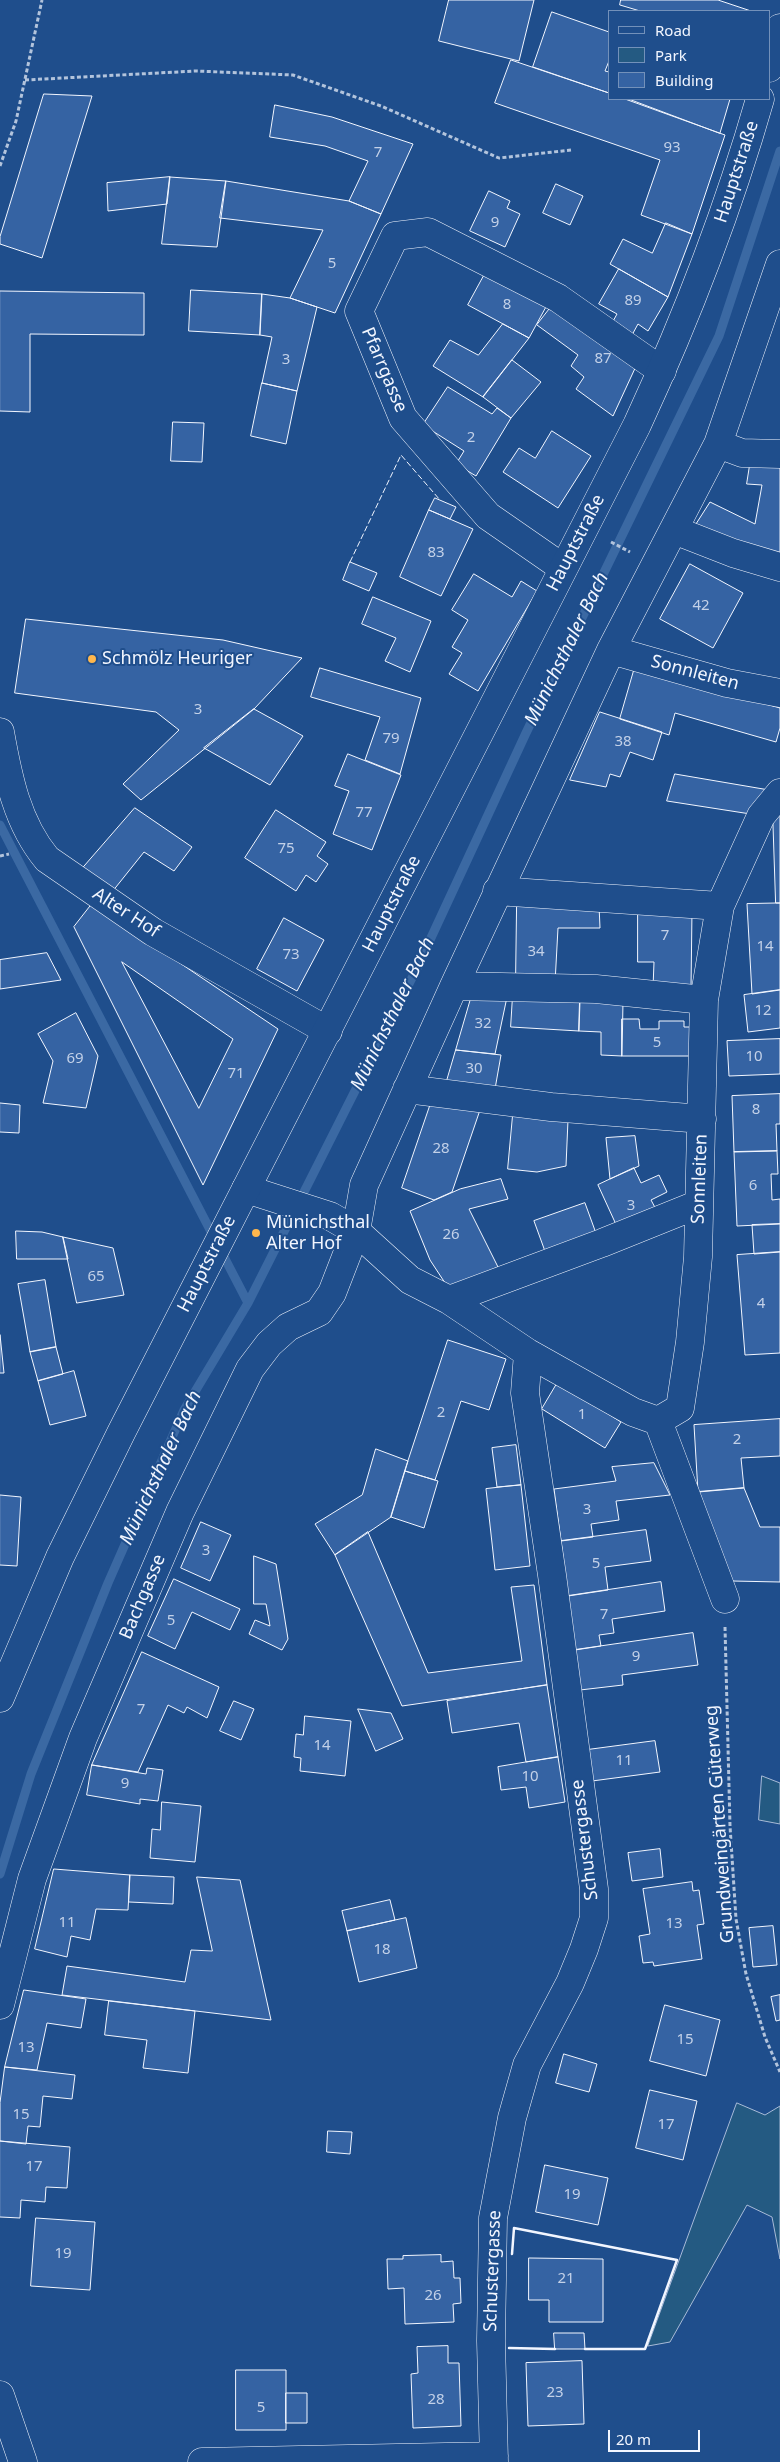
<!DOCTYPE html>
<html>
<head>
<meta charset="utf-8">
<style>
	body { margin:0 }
	#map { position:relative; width:780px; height:2462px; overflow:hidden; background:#1f4e8c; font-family:"Noto Sans",sans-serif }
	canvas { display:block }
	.legend { position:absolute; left:608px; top:10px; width:162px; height:90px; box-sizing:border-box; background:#1f4e8c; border:1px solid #7391ba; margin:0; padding:6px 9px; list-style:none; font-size:15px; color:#f2f6ff }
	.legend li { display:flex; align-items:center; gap:10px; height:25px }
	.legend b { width:25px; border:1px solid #7391ba }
	.scale { position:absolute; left:608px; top:2430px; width:92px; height:22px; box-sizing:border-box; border:2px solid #f2f6ff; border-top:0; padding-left:6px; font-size:15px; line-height:18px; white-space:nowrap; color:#f2f6ff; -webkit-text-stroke:4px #1f4e8c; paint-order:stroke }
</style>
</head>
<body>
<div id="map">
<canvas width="780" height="2462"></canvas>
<ul class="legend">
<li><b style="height:6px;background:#1f4e8c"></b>Road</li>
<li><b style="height:14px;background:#245a82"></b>Park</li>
<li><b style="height:14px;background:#3563a3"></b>Building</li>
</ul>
<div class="scale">20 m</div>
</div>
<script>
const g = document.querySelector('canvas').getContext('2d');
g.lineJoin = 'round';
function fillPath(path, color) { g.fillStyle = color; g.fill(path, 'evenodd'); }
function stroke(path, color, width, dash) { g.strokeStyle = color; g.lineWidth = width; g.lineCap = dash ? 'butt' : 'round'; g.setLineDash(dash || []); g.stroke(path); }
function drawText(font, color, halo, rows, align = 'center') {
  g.font = font + ' "Noto Sans",sans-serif'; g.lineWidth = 4; g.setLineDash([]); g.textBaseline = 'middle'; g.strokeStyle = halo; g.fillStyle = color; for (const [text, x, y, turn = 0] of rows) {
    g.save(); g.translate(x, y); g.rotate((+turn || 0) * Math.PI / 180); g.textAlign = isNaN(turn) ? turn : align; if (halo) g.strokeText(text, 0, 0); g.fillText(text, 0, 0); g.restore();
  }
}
const green = new Path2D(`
	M762 1776 780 1783V1824L759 1820Z
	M737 2103 765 2115 780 2106V2259L772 2217 747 2205 670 2342 648 2346Z`);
const stream = new Path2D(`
	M0 825 248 1303
	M0 1874 31 1774 108 1583 184 1410 248 1303 417 968 526 733 719 336 780 151`);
const building = new Path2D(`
	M449 0H534L519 61 439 41Z
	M621 0H718L751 11H640L620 5Z
	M552 12 609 32V61L605 71 609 72V93L533 67Z
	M511 60 609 93V99H625L725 135 692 234 641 215 660 160 495 103Z
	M44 94 92 96 42 258 0 244V237Z
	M629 99H730L720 133Z
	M275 105 332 117 413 144 381 214 349 201 368 161 325 146 270 137Z
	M170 177 226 181 217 247 162 244Z
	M170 177 167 204 108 211 107 183Z
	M226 181 349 201 381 214 335 313 290 298 323 230 220 218Z
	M556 184 583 196 570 225 543 213Z
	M489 191 510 201 507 208 520 214 505 247 470 231Z
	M666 223 692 234 668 297 610 264 623 239 652 253Z
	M619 269 668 297 648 331 638 324 632 335 612 323 617 314 599 304Z
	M486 272 547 305 529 338 468 305Z
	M191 290 262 294 260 335 189 331Z
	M0 291 144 293V335L30 334V412L0 411Z
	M262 294 290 298 317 307 297 391 262 383 272 337 260 335Z
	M555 302 637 364 613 416 576 389 584 377 571 366 578 355 537 325Z
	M503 324 529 338 483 397 433 366 450 340 478 355Z
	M512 360 541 382 511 418 483 397Z
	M262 383 297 391 286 444 251 436Z
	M448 387 492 414 497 408 511 418 476 476 456 464 464 451 423 425Z
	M173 422 204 423 202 462 171 461Z
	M552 431 591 456 558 508 503 472 519 448 535 458Z
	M750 465 780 466V559L694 527 710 502 755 524 762 485 747 484Z
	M435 498 456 507 450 519 429 510Z
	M429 510 473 529 441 596 400 577Z
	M350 562 377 573 369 591 343 580Z
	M690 564 743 593 713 648 660 619Z
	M474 574 512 597 521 581 537 591 478 691 449 674 462 653 452 647 468 620 452 610Z
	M373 597 431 621 410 672 385 661 396 638 362 624Z
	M26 619 223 640 302 658 254 709 141 800 123 784 179 730 156 712 15 693Z
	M635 667 780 708V728L776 742 675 713 669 735 620 719Z
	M320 668 421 698 400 774 365 760 380 717 311 697Z
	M254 709 303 736 270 785 204 748Z
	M600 712 662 732 653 760 630 752 620 777 610 774 606 787 570 780Z
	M348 754 401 775 372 850 333 834 349 791 335 786Z
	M675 774 775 791 757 815 667 801Z
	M135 808 192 847 174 871 144 852 112 892 82 869Z
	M276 810 326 842 317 856 328 864 316 882 306 875 296 891 245 858Z
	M773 813H780V903H776Z
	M776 903H780V990L752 994 747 904Z
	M92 904 278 1029 203 1185 74 927ZM122 962 233 1039 199 1108Z
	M517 904 599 905 600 928H558L555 983 516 977Z
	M638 909 692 910 691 989 653 988 654 962H638Z
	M284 918 324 940 297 991 257 969Z
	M47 953 61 980 0 989V960Z
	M780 990V1028L748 1032 744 995Z
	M472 995 507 997 495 1054 456 1050Z
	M513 995 580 1000 579 1031 511 1027Z
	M580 1000 623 1001 622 1056 601 1055V1032L579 1031Z
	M76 1013 98 1056 86 1108 43 1103 53 1061 38 1034Z
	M622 1019H639L640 1029H659V1021H684V1027H693V1056H622Z
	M780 1039V1074L729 1076 727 1041Z
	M456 1050 501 1055 495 1089 446 1084Z
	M780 1094V1124H776L777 1151 734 1152 732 1096Z
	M0 1103 20 1105 19 1133 0 1132Z
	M431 1103 480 1110 452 1192 434 1200 402 1188Z
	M513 1115 568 1120 566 1166 537 1172 508 1169Z
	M635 1136 639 1166 610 1179 606 1138Z
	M777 1151 778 1174H771L772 1200 780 1199V1224L737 1226 734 1152Z
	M634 1168 641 1183 659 1175 667 1192 651 1200 658 1213 619 1231 598 1185Z
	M501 1179 508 1199 469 1209 498 1267 449 1289 430 1260 410 1211 460 1189Z
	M585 1203 597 1236 546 1254 534 1221Z
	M780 1224V1252L754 1254 752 1225Z
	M16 1231 42 1232 63 1237 68 1259H17Z
	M63 1237 113 1248 124 1295 77 1303Z
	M780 1252V1353L745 1355 737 1255Z
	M45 1280 56 1347 30 1352 18 1284Z
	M0 1335 4 1373H0Z
	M448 1340 506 1359 489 1410 461 1401 435 1480 405 1471Z
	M56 1347 63 1374 38 1381 30 1352Z
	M74 1371 86 1416 50 1425 38 1381Z
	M558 1382 621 1422 605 1448 542 1409Z
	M780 1419V1456L741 1458 744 1488 698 1492 694 1425Z
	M516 1445 521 1485 497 1487 492 1448Z
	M376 1449 408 1461 391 1517 335 1555 315 1524 362 1495Z
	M654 1463 670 1495 616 1501 619 1520 591 1524 593 1537 561 1541 554 1489 616 1481 612 1467Z
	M405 1471 438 1481 424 1528 391 1517Z
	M521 1485 530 1566 495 1570 486 1489Z
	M744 1488 760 1527H780V1582L732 1581 698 1492Z
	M0 1495 21 1497 17 1566 0 1565Z
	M201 1522 231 1535 210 1581 181 1568Z
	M646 1530 651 1561 605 1567 608 1590 568 1596 561 1541Z
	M368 1532 428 1673 522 1661 511 1587 534 1585 547 1685 402 1706 335 1555Z
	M254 1556 276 1564 288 1639 282 1650 249 1634 255 1620 270 1626 266 1604H254Z
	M174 1579 240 1609 230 1630 192 1612 175 1649 148 1636Z
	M661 1582 665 1611 612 1619 614 1633 599 1635 601 1646 575 1650 568 1596Z
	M693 1633 698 1665 622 1675 623 1685 580 1690 575 1650Z
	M142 1652 219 1687 207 1718 187 1707 184 1713 168 1705 138 1772 92 1765Z
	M547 1685 558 1757 526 1762 519 1723 452 1733 447 1701Z
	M234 1701 254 1709 241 1740 220 1731Z
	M358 1709 391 1713 403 1739 376 1751Z
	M305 1716 351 1721 345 1776 300 1771 301 1758 294 1757 296 1734 303 1735Z
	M655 1741 660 1772 592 1781 587 1750Z
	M558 1757 565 1802 529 1808 526 1787 501 1790 498 1767Z
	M92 1765 146 1774 147 1768 163 1770 158 1801 140 1799V1804L87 1795Z
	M162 1802 201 1806 195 1862 150 1858 152 1829 160 1830Z
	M660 1849 663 1877 632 1881 628 1853Z
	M54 1869 130 1875 128 1910 96 1909 90 1940 71 1936 67 1957 35 1949Z
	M130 1875 174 1877 173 1904 129 1902Z
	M197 1877 240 1880 271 2020 62 1995 67 1966 185 1982 191 1950 212 1951Z
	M692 1882 693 1891 699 1890 704 1924 697 1925 702 1959 654 1966 653 1962 643 1963 639 1936 650 1934 643 1889Z
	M390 1900 395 1920 347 1931 342 1911Z
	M406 1918 417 1968 359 1982 347 1931Z
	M773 1926 777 1965 753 1967 749 1928Z
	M24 1990 86 1999 81 2028 47 2023 37 2070 5 2067Z
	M780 1995V2020L776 2021 771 1997Z
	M109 2001 195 2011 188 2073 143 2068 147 2040 105 2035Z
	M665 2005 720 2020 706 2076 650 2061Z
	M564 2054 597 2064 589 2092 556 2083Z
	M5 2067 75 2075 72 2099 43 2096 40 2127 28 2126 26 2144 0 2141V2103Z
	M650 2090 697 2101 683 2160 636 2148Z
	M328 2131 352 2132 350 2154 327 2152Z
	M0 2141 70 2147 67 2188 46 2187 45 2202 21 2200 20 2218 0 2217Z
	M545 2165 608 2178 598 2225 536 2212Z
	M36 2218 95 2222 90 2290 31 2286Z
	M441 2255V2262L453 2261 454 2278H460L461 2303 453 2304 454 2322 405 2324 404 2288 388 2289 387 2259H403V2256Z
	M529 2258 603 2259V2322H549V2300H529Z
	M554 2333H584L585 2349H555Z
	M448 2346V2363H459L461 2426 413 2428 411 2374 418 2373 417 2347Z
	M582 2361 584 2424 528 2426 526 2363Z
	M236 2370H286V2430H236Z
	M286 2393H307V2423H286Z`);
const path = new Path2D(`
	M25 80 196 71 293 75 381 106 499 158 571 150
	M0 166 16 121 42 0
	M611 542 630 552
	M0 856 9 854
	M725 1627 730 1826 736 1919 746 1974 765 2037 780 2072`);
const street = new Path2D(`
	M718 444 742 453 780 454
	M674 530 733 553 780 567
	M563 568 488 516 403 418 359 311 395 236 428 232 558 298 662 371
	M611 650 727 683 780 693
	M0 732C8 777 17 823 47 859L153 932 328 1031
	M497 891 720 906
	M454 986 596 989 704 1000
	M407 1089 551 1107 702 1119
	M246 1189 330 1216 356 1231 410 1280 449 1300 528 1353 633 1412 658 1421 680 1408 690 1342 698 1257 704 1000 720 906 761 816 780 793
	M449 1300 602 1243 699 1204
	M658 1421 725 1599
	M0 2005 32 1879 83 1738 180 1512 250 1369 269 1344 288 1327 319 1312 332 1293 356 1231 364 1185 454 986 611 650 718 444 780 264
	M0 2395 23 2462
	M202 2462 494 2456
	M494 2462 491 2341 493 2218 512 2118 527 2065 570 1983 584 1949 594 1918V1889L552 1575 525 1393 528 1353`);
const secondary = new Path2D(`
	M769 68 780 28
	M0 1698 60 1557 121 1433 637 425C686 319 728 211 760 99`);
const fence = new Path2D(`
	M350 562 401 455 440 500`);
const wall = new Path2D(`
	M512 2254 514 2228 677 2260 645 2349H585
	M509 2348 555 2349`);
const markers = [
	[92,659,5,"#ffb74d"],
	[256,1233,5,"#ffb74d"]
];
const numberNames = [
	["93",672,148],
	["7",378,153],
	["9",495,223],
	["5",332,264],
	["89",633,301],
	["8",507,305],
	["87",603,359],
	["3",286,360],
	["2",471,438],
	["83",436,553],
	["42",701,606],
	["3",198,710],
	["79",391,739],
	["38",623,742],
	["77",364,813],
	["75",286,849],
	["7",665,936],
	["14",765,947],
	["34",536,952],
	["73",291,955],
	["12",763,1011],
	["32",483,1024],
	["5",657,1043],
	["10",754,1057],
	["69",75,1059],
	["30",474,1069],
	["71",236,1074],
	["8",756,1110],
	["28",441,1149],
	["6",753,1186],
	["3",631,1206],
	["26",451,1235],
	["65",96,1277],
	["4",761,1304],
	["2",441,1413],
	["1",582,1415],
	["2",737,1440],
	["3",587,1510],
	["3",206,1551],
	["5",596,1564],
	["7",604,1615],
	["5",171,1621],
	["9",636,1657],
	["7",141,1710],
	["14",322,1746],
	["11",624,1761],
	["10",530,1777],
	["9",125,1784],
	["11",67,1923],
	["13",674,1924],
	["18",382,1950],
	["15",685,2040],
	["13",26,2048],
	["15",21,2115],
	["17",666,2125],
	["17",34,2167],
	["19",572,2195],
	["19",63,2254],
	["21",566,2279],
	["26",433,2296],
	["23",555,2393],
	["28",436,2400],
	["5",261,2408]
];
const streetNames = [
	["Hauptstraße",737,172,-72],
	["Pfarrgasse",384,370,67],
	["Hauptstraße",576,543,-63],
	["Sonnleiten",695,673,15],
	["Hauptstraße",392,904,-63],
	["Alter Hof",126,913,33],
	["Sonnleiten",700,1179,-88],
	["Hauptstraße",207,1264,-63],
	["Bachgasse",143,1597,-67],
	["Grundweingärten Güterweg",720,1824,-94],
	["Schustergasse",585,1840,-97],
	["Schustergasse",493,2271,-88]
];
const poiNames = [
	["Schmölz Heuriger",102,659],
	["Münichsthal",266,1223],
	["Alter Hof",266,1244]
];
const waterNames = [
	["Münichsthaler Bach",567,649,-64],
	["Münichsthaler Bach",393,1014,-64],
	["Münichsthaler Bach",161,1468,-65]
];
fillPath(green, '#245a82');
stroke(green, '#a8bbd7', 1);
stroke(stream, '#3b69a3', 9);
fillPath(building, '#3563a3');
stroke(building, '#f2f6ff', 1);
stroke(street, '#f2f6ff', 29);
stroke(secondary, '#f2f6ff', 29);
stroke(path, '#b3c4dc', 3, [4, 2.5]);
stroke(street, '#1f4e8c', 28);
stroke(secondary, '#1f4e8c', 28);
stroke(fence, '#f2f6ff', 1, [6, 2.5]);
stroke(wall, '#f2f6ff', 2.5);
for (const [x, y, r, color] of markers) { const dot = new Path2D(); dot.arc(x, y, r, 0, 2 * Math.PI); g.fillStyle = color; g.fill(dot); stroke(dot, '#1f4e8c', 2); }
drawText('15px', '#c3d1e8', null, numberNames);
drawText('18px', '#f2f6ff', '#1f4e8c', streetNames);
drawText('18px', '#f2f6ff', '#1f4e8c', poiNames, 'left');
drawText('italic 19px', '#f2f6ff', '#1f4e8c', waterNames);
</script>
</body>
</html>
